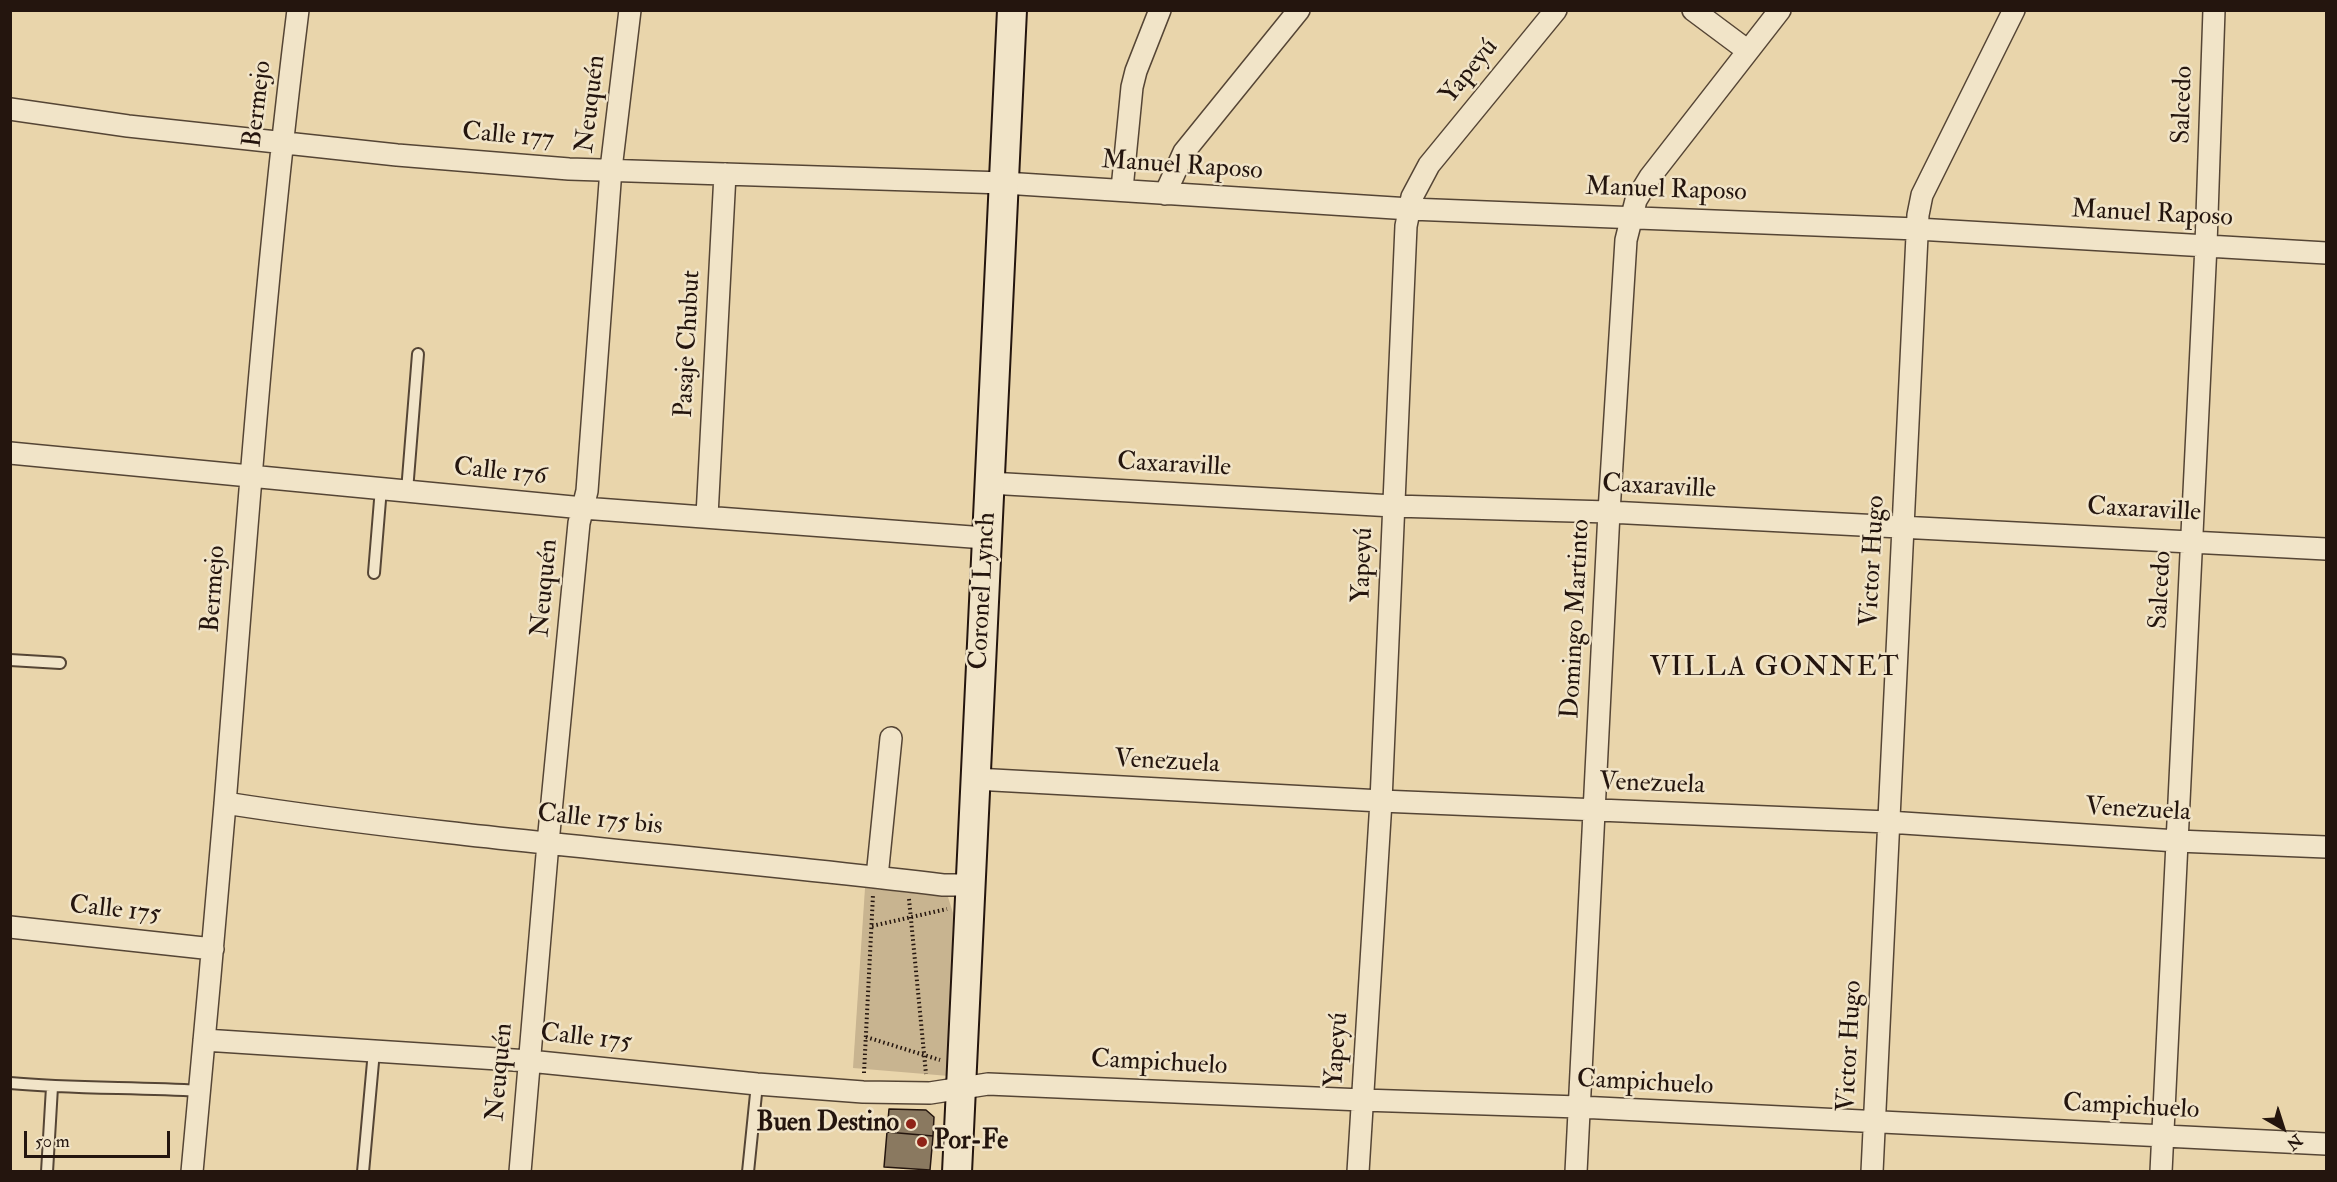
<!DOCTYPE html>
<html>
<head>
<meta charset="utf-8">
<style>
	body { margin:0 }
	#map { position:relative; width:2337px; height:1182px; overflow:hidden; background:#e9d5ab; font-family:"IM FELL Double Pica",serif }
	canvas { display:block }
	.frame { position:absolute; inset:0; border:12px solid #24150e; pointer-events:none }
	.north { position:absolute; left:2253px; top:1098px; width:60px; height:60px; -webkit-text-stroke:4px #f1e4c8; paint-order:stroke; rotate:141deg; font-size:16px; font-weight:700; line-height:24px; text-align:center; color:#24150e }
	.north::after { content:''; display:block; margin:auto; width:21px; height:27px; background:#24150e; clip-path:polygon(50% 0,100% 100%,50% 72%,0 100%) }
	.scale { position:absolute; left:24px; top:1131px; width:146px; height:27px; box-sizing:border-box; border:3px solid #24150e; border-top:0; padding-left:8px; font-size:18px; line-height:21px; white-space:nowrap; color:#24150e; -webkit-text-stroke:4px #f1e4c8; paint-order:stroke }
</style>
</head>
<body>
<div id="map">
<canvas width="2337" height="1182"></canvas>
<div class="frame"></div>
<div class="north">N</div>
<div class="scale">50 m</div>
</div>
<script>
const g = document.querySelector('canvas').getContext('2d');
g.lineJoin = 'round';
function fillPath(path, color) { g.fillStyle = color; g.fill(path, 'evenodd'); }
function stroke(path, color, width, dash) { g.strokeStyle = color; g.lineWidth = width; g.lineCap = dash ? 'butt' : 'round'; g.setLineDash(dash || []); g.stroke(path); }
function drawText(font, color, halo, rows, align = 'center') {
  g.font = font + ' "IM FELL Double Pica",serif'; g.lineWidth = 5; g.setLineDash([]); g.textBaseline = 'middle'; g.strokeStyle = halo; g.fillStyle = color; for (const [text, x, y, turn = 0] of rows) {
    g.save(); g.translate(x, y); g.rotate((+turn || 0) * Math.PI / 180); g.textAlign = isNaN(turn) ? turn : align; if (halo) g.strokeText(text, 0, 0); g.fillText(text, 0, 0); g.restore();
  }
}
const green = new Path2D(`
	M865 888 948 897 953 913 949 1076 853 1068Z`);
const building = new Path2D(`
	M889 1109 926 1110 934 1117 933 1136 887 1132Z
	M887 1132 933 1136 930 1170 884 1167Z`);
const path = new Path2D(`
	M909 899 926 1074
	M872 926 947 909
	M866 1037 940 1060
	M864 1073 873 895`);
const service = new Path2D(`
	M407 491 418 354
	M374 573 381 488
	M10 660 60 663
	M10 1083C73 1089 136 1087 199 1091
	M47 1172 52 1087
	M363 1172 374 1051
	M748 1172 757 1084`);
const minor = new Path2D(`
	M1693 10 1748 51
	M10 109 128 126 397 155 569 169 1004 183 1410 209 1917 229 2326 253
	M1122 189 1132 87 1136 71 1160 10
	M1165 194 1184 152 1299 10
	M10 453 583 508 985 538
	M989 483 1393 506 1609 512 2326 549
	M707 516 725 174
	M975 779 1381 801 1888 822 2177 841 2326 847
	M225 803C463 840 704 856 943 885H970
	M877 877 891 738
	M10 927 213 949
	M204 1040 529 1061 757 1084 863 1092 930 1093 988 1084 1362 1100 1579 1107 2326 1144
	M192 1172C203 1049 215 927 225 804 246 539 265 274 298 10
	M520 1172 548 843 579 523 587 491 611 169 630 10
	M1358 1172 1381 801 1406 226 1412 197 1429 165 1556 10
	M1576 1172 1609 512 1626 240 1636 200 1650 177 1780 10
	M1872 1172 1918 215 1922 195 2014 10
	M2161 1172 2206 245 2214 10`);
const secondary = new Path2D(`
	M957 1172 1012 10`);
const markers = [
	[911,1124,6,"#8f2418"],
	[922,1142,6,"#8f2418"]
];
const streetNames = [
	["Yapeyú",1470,72,-51],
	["Bermejo",259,104,-83],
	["Neuquén",592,104,-83],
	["Salcedo",2184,105,-88],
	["Calle 177",508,137,5],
	["Manuel Raposo",1182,167,4],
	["Manuel Raposo",1666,191,2],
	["Manuel Raposo",2152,215,3],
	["Pasaje Chubut",689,344,-87],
	["Caxaraville",1174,466,3],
	["Calle 176",500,473,6],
	["Caxaraville",1659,488,3],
	["Caxaraville",2144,511,3],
	["Victor Hugo",1874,561,-87],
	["Yapeyú",1364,565,-88],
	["Neuquén",546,588,-85],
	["Bermejo",215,589,-86],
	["Salcedo",2162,590,-87],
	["Coronel Lynch",984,591,-87],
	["Domingo Martinto",1577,619,-87],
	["Venezuela",1167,763,3],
	["Venezuela",1652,785,2],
	["Venezuela",2138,811,3],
	["Calle 175 bis",600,821,6],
	["Calle 175",115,911,6],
	["Calle 175",586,1039,6],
	["Victor Hugo",1851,1046,-87],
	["Yapeyú",1338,1050,-86],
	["Campichuelo",1159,1064,3],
	["Neuquén",501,1072,-85],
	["Campichuelo",1645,1084,3],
	["Campichuelo",2131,1108,3]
];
const poiNames = [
	["Buen Destino",899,1124],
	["Por-Fe",934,1142,"left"]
];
const quarterNames = [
	["VILLA GONNET",1775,669]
];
fillPath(green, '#c8b490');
fillPath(building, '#8a7960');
stroke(building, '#24150e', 1.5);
stroke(service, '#554535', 14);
stroke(minor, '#554535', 24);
stroke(secondary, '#24150e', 32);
stroke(path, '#24150e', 4, [1.5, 3]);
stroke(service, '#f1e4c8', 10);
stroke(minor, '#f1e4c8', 21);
stroke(secondary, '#f1e4c8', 28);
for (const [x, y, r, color] of markers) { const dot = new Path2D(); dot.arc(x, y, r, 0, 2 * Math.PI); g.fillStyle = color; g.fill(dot); stroke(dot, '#f1e4c8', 2); }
drawText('26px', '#24150e', '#f1e4c8', streetNames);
drawText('bold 26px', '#24150e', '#f1e4c8', poiNames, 'right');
g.letterSpacing = '1.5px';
drawText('28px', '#24150e', '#f1e4c8', quarterNames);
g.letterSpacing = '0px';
</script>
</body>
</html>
